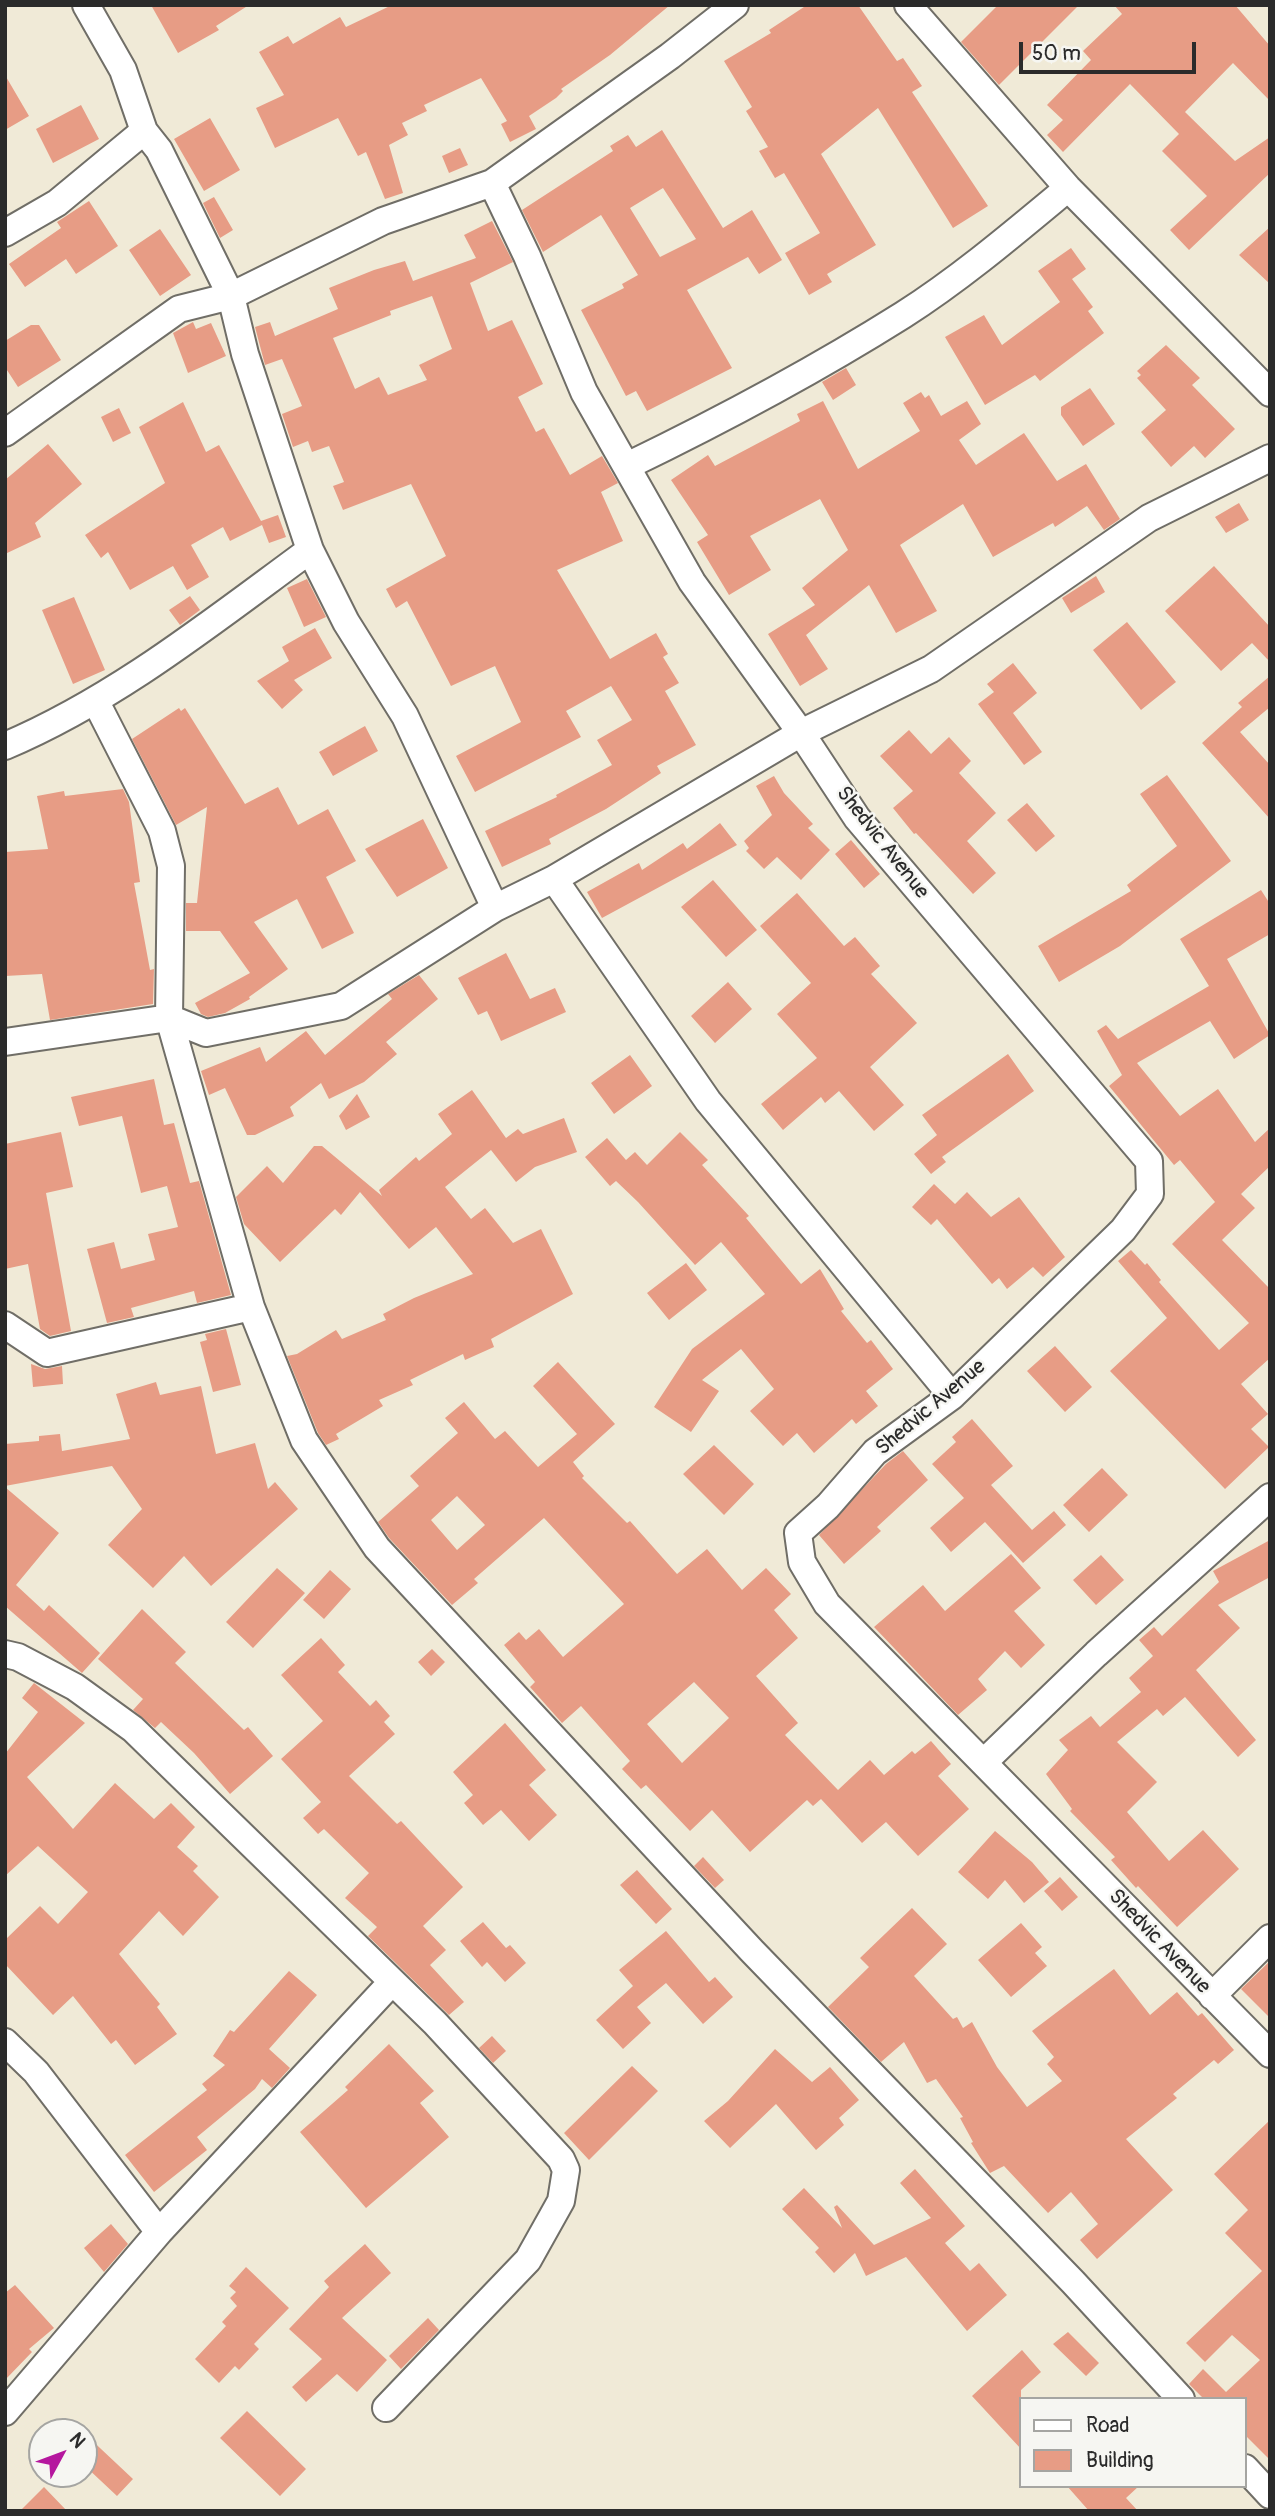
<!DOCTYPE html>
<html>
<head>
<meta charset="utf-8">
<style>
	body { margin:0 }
	#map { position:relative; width:1275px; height:2516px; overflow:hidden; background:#f0ead7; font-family:Pangolin,sans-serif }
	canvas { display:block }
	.frame { position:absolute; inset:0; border:7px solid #2b2b2b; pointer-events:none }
	.legend { position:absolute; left:1019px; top:2397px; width:228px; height:91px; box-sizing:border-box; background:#f6f6f2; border:2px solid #a5a5a2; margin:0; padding:9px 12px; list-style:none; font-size:21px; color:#2b2b2b }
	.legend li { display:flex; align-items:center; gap:14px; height:35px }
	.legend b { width:35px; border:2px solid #a5a5a2 }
	.north { position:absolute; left:28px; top:2418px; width:70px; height:70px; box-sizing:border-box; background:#f6f6f2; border:2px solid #a5a5a2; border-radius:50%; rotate:49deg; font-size:19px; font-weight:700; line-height:28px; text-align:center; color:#2b2b2b }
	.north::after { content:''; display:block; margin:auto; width:24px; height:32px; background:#b5179e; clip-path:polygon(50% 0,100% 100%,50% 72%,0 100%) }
	.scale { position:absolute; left:1019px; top:42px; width:177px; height:32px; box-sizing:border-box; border:4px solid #2b2b2b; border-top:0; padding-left:9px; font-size:21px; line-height:24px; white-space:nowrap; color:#2b2b2b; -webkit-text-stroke:5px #f6f6f2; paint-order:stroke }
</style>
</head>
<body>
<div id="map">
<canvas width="1275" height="2516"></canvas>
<div class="frame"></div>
<ul class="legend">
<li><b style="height:9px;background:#fff"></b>Road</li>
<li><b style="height:19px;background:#e79c85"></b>Building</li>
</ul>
<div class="north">N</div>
<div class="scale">50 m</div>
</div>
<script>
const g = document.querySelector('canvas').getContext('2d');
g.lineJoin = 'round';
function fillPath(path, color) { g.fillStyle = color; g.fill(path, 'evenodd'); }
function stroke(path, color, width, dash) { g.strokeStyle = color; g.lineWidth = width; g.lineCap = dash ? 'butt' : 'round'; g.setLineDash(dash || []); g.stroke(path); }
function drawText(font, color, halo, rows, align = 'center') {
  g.font = font + ' Pangolin,sans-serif'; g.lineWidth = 5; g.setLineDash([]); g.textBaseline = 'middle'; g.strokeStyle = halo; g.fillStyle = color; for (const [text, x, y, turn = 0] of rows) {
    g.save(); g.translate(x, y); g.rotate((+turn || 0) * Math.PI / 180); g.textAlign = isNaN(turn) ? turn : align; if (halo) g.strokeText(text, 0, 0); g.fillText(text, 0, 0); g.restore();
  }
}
const building = new Path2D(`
	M151 5H249L216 26 219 30 178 53Z
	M392 5H670L610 55 561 89 563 91 556 98 529 116 536 129 510 142 501 124 507 121 481 78 424 105 427 111 402 123 408 135 389 145 403 193 385 199 366 152 358 156 338 118 275 148 256 108 284 95 259 52 288 36 293 44 340 17 346 27Z
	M807 5H858L897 61 903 58 922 86 912 92 988 206 953 228 878 108 821 154 876 245 827 274 832 282 809 295 785 253 820 233 784 173 775 178 759 151 768 147 746 111 752 107 724 61 771 33 769 30Z
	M998 5H1079L999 85 961 42Z
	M1114 5H1235L1270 46V101L1233 63 1185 112 1235 161 1270 137V173L1189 250 1170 230 1207 196 1162 151 1179 134 1130 84 1063 152 1047 135 1063 120 1047 105 1091 60 1083 51 1122 14Z
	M5 75 29 116 5 130Z
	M81 105 99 139 53 163 36 129Z
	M210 118 240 170 204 191 174 139Z
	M662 130 723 228 752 210 782 260 759 274 748 257 687 290 732 368 647 411 636 391 626 396 581 310 624 288 622 284 638 275 601 215 543 252 522 210 613 151 610 146 628 135 636 147ZM663 188 696 239 660 257 630 208Z
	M460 148 468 165 449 173 442 156Z
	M214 197 233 230 220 238 203 203Z
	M89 201 118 246 76 274 66 259 25 287 9 264 61 228 57 222Z
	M492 221 513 262 470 283 488 331 512 320 543 384 518 397 536 432 544 428 570 475 602 456 618 483 601 492 623 541 557 570 610 659 656 633 668 654 663 657 679 683 665 691 696 745 657 766 661 773 606 809 549 839 551 844 502 867 485 831 557 797 556 795 612 765 597 740 632 720 611 686 566 711 581 737 475 792 456 756 521 722 495 666 451 686 407 601 396 608 386 589 446 556 411 484 343 510 333 486 344 482 329 446 312 452 308 441 293 447 282 414 302 406 282 359 265 365 255 327 270 322 275 336 338 309 329 288 374 270 405 261 413 281 476 258 464 235ZM432 296 452 349 419 365 427 380 388 395 379 377 355 389 333 338 391 315 390 311Z
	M1270 227V284L1239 255Z
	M160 229 191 275 160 296 129 250Z
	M1071 248 1086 269 1072 279 1093 307 1088 311 1104 333 1040 381 1035 375 985 405 945 337 984 315 1002 345 1060 302 1038 271Z
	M193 322 196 329 211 323 226 356 188 373 173 333Z
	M31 325H39L61 360 18 387 5 367V341Z
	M1166 345 1200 378 1192 385 1235 429 1205 458 1194 446 1171 467 1141 432 1166 410 1137 378 1141 375 1137 371Z
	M846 368 856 385 833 400 822 382Z
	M1090 388 1115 424 1083 446 1061 415V407Z
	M921 392 925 398 929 395 941 416 967 401 981 424 959 440 976 465 1024 433 1057 481 1086 464 1120 519 1104 530 1087 506 1055 527 1053 523 993 557 963 504 900 545 937 611 896 633 869 585 806 635 828 669 800 686 768 634 815 605 802 588 848 550 820 499 750 536 771 570 729 595 697 542 708 535 671 480 708 455 715 466 800 421 797 414 823 401 858 469 920 431 903 403Z
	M183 402 206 452 219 445 261 521 278 515 286 537 269 543 262 525 230 541 223 527 191 545 209 577 187 590 173 566 130 590 108 552 101 558 85 535 165 483 139 427Z
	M119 408 131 433 113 442 101 417Z
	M48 444 82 484 35 523 41 537 5 554V480Z
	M1239 503 1249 520 1226 533 1215 517Z
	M1214 566 1270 627V662L1252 643 1221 671 1165 611Z
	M1096 576 1105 592 1071 613 1062 598Z
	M307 579 326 617 304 627 287 588Z
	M190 596 200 610 180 625 169 610Z
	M74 597 105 670 73 684 42 610Z
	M1127 622 1176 682 1141 710 1093 650Z
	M315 628 332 658 294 680 303 690 282 709 257 681 289 661 282 647Z
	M1013 663 1037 693 1013 713 1042 752 1024 765 978 704 994 692 987 684Z
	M1270 676V707L1240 732 1270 765V819L1202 743 1242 707 1238 703Z
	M179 708 181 711 185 708 245 804 278 787 298 825 328 809 356 861 326 877 354 933 322 949 297 899 254 922 288 969 249 997 250 999 225 1013 208 1017 201 1014 195 1003 250 973 220 931H186V903H197L207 807 176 825 132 739Z
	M365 726 378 751 333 776 319 752Z
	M909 730 931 754 949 737 971 761 959 773 996 813 967 841 996 873 973 894 916 833 914 834 893 808 913 791 880 756Z
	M1167 775 1231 861 1120 946 1059 982 1038 946 1131 891 1127 885 1177 846 1140 794Z
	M774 776 784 793 813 824 808 828 830 850 801 880 777 857 764 869 746 851 749 848 744 841 772 815 756 786Z
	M123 789 129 802 140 882 134 883 150 970 154 969 153 1004 50 1020 42 974 5 976V852L48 849 37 796 64 791 65 796Z
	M1027 803 1055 836 1036 852 1007 820Z
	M423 819 448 868 397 897 365 849Z
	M720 823 737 845 602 918 587 892 639 863 642 870 683 843 687 849Z
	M851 840 880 874 864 888 835 854Z
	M713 880 757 930 726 957 681 907Z
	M1261 890 1270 904V934L1227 959 1270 1035 1234 1059 1210 1021 1137 1063 1180 1116 1218 1089 1255 1142 1270 1128V1166L1241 1194 1255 1208 1222 1240 1270 1289V1358L1241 1384 1268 1414 1251 1429 1269 1447 1225 1489 1110 1371 1167 1318 1118 1261 1131 1250 1145 1265 1147 1263 1161 1280 1159 1282 1219 1350 1249 1323 1172 1244 1215 1202 1180 1160 1174 1165 1109 1086 1122 1075 1097 1031 1106 1025 1118 1039 1209 986 1180 939Z
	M797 893 844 946 855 937 880 966 871 974 917 1023 870 1067 904 1105 874 1131 839 1091 825 1103 821 1097 783 1130 761 1104 817 1058 777 1014 811 983 760 926Z
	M506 953 530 999 555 988 566 1012 501 1041 487 1011 478 1015 458 978Z
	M419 975 438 999 386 1042 397 1054 364 1082 329 1099 321 1083 290 1107 294 1116 255 1135H247L225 1088 209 1095 201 1071 260 1047 266 1062 306 1031 325 1055 392 999 388 994Z
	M728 982 752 1009 715 1043 691 1016Z
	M1008 1054 1034 1091 942 1157 946 1162 931 1174 914 1154 937 1135 922 1115Z
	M630 1055 652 1086 614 1114 591 1083Z
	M154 1079 164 1125 174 1123 190 1183 199 1181 231 1295 197 1303 194 1291 131 1308 134 1317 107 1323 87 1249 114 1242 121 1269 155 1260 148 1234 178 1227 167 1186 141 1193 122 1116 79 1126 71 1097Z
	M472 1090 506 1138 518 1129 523 1134 564 1118 577 1152 535 1167 516 1182 491 1150 445 1187 471 1219 485 1208 513 1243 541 1229 573 1294 491 1339 494 1347 465 1360 463 1354 410 1380 413 1385 379 1400 383 1406 336 1434 339 1439 326 1445 318 1433 287 1356 297 1354 336 1330 342 1339 386 1320 383 1314 414 1298 473 1274 436 1227 409 1249 360 1192 341 1215 335 1209 280 1262 244 1224 236 1197 267 1166 283 1183 314 1146H322L382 1196 379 1190 416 1157 419 1161 452 1134 438 1114Z
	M357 1094 370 1117 346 1130 339 1116Z
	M61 1132 73 1187 46 1193 71 1331 50 1336 40 1329 28 1264 5 1269V1144Z
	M680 1132 708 1160 702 1165 749 1216 746 1218 801 1284 820 1269 844 1309 841 1311 867 1343 871 1340 893 1369 866 1391 878 1406 856 1424 852 1419 814 1453 797 1433 783 1446 750 1411 774 1389 741 1349 702 1380 719 1391 691 1432 654 1407 692 1349 765 1294 721 1242 695 1265 638 1202 616 1181 610 1186 585 1157 607 1138 626 1160 635 1152 647 1165Z
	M934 1184 955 1204 967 1192 991 1217 1019 1197 1065 1257 1043 1277 1033 1267 1007 1289 999 1278 992 1284 937 1219 931 1225 912 1207Z
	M686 1263 707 1290 669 1320 647 1293Z
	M226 1329 241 1385 213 1392 200 1342 207 1340 205 1334Z
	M1055 1346 1092 1387 1065 1412 1027 1371Z
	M558 1362 615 1424 573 1462 584 1476 582 1478 627 1523 630 1521 677 1574 707 1549 742 1590 766 1568 791 1594 774 1610 798 1638 756 1676 798 1723 785 1735 838 1790 870 1760 884 1775 912 1751 915 1754 931 1741 951 1764 938 1776 969 1809 918 1856 886 1822 862 1843 821 1799 813 1806 807 1800 750 1852 712 1810 690 1831 646 1785 641 1789 622 1769 630 1761 581 1706 562 1723 530 1687 535 1682 504 1645 519 1632 526 1640 539 1629 563 1657 624 1604 544 1518 474 1579 478 1583 452 1605 389 1538 378 1522 419 1486 410 1476 458 1433 445 1418 464 1402 495 1439 505 1431 538 1467 577 1434 533 1386ZM457 1496 485 1525 457 1550 431 1520ZM694 1682 729 1718 682 1763 647 1724Z
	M31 1364 45 1369 62 1366 63 1384 33 1387Z
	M156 1382 160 1395 201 1386 216 1454 255 1443 268 1489 275 1482 298 1509 211 1586 184 1556 153 1588 108 1545 142 1509 112 1466 5 1486V1444L39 1441V1436L60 1434 62 1451 130 1439 116 1394Z
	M972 1419 1013 1466 991 1485 1032 1530 1054 1511 1066 1525 1023 1563 985 1522 951 1552 930 1528 964 1498 932 1464 956 1442 952 1437Z
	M714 1445 754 1484 724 1515 683 1474Z
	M903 1451 928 1480 877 1527 881 1531 844 1564 819 1535 886 1464Z
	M1102 1468 1128 1495 1089 1532 1063 1505Z
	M5 1487 59 1533 16 1585 44 1611 49 1605 100 1653 82 1673 5 1606Z
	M1270 1540V1577L1218 1605 1240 1628 1196 1670 1256 1740 1238 1757 1185 1697 1163 1716 1157 1709 1117 1742 1157 1782 1127 1812 1169 1861 1203 1830 1239 1869 1177 1927 1138 1886 1136 1888 1111 1860 1115 1857 1070 1811 1072 1809 1046 1774 1068 1750 1059 1740 1091 1716 1100 1727 1141 1692 1129 1678 1153 1656 1139 1640 1154 1627 1162 1636 1219 1582 1213 1571Z
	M1011 1554 1041 1588 1014 1611 1045 1645 1021 1668 1005 1651 978 1679 987 1690 958 1715 874 1627 923 1585 945 1611Z
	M1101 1555 1124 1580 1096 1605 1073 1580Z
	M277 1568 305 1593 253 1648 226 1622Z
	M330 1570 351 1589 324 1619 303 1600Z
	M142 1609 186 1652 175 1663 244 1730 248 1727 273 1756 230 1794 194 1753 161 1722 155 1728 133 1710 143 1699 98 1659Z
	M321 1638 345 1665 338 1672 370 1706 376 1700 390 1716 384 1722 395 1734 349 1776 397 1824 401 1821 463 1887 423 1926 446 1950 430 1965 464 2002 449 2015 368 1936 377 1927 345 1898 369 1873 324 1829 318 1834 303 1818 321 1802 281 1759 323 1721 281 1675Z
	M432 1649 445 1662 431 1676 418 1662Z
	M34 1683 85 1723 27 1777 73 1829 115 1783 154 1819 171 1803 195 1827 177 1847 198 1866 193 1871 219 1897 183 1936 159 1911 119 1954 160 2004 157 2007 177 2034 135 2065 116 2040 111 2044 73 1996 53 2015 5 1964V1940L40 1906 58 1924 88 1892 38 1846 5 1876V1754L38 1712 22 1698Z
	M505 1723 546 1770 529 1785 557 1815 529 1841 501 1810 483 1825 464 1803 473 1795 453 1772Z
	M995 1831 1032 1862 1049 1882 1024 1903 1005 1880 988 1899 958 1872Z
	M703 1857 724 1880 715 1888 694 1866Z
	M637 1870 672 1909 656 1924 620 1885Z
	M1060 1877 1078 1897 1062 1911 1044 1891Z
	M912 1908 947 1944 914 1976 953 2019 957 2017 963 2028 972 2022 997 2067 1027 2107 1062 2081 1047 2064 1054 2057 1032 2031 1114 1969 1150 2015 1177 1992 1198 2016 1202 2013 1234 2050 1218 2064 1214 2060 1173 2094 1177 2098 1126 2139 1173 2190 1097 2259 1080 2240 1098 2224 1071 2192 1048 2213 1004 2166 990 2173 971 2143 973 2142 960 2118 963 2117 936 2079 927 2083 904 2042 881 2062 828 2007 869 1967 860 1958Z
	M483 1922 506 1948 510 1945 526 1963 505 1982 487 1962 482 1967 460 1941Z
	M1021 1923 1042 1947 1035 1953 1047 1966 1011 1997 978 1960Z
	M666 1931 709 1982 715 1977 733 1997 703 2024 666 1983 637 2007 651 2023 623 2049 596 2020 633 1986 619 1970Z
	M1270 1961V2018L1241 1989Z
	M289 1971 317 1995 269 2049 290 2068 272 2088 262 2079 255 2089 197 2137 207 2150 154 2192 125 2155 207 2090 202 2084 225 2065 213 2056 230 2030 234 2032Z
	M492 2036 506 2051 493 2063 479 2048Z
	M389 2044 434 2091 420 2103 449 2137 366 2208 300 2132 348 2090 345 2087Z
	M775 2049 812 2082 830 2067 859 2100 839 2118 844 2125 816 2150 776 2104 730 2148 704 2121 728 2101Z
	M632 2066 658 2091 589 2160 564 2133Z
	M1270 2120V2460L1245 2435V2399H1204L1189 2384 1203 2369 1226 2392 1260 2360 1232 2335 1205 2362 1186 2343 1262 2271 1225 2233 1248 2210 1214 2174Z
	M915 2169 965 2226 945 2243 970 2271 979 2263 1007 2295 967 2331 906 2257 866 2276 855 2253 834 2273 815 2252 819 2248 782 2209 804 2188 842 2228 834 2207 837 2205 874 2245 931 2218 900 2183Z
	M111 2224 128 2244 104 2272 84 2248Z
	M365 2244 391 2273 342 2318 387 2360 357 2392 337 2374 306 2402 292 2387 322 2359 289 2329 329 2287 324 2281Z
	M246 2267 289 2308 254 2344 259 2349 239 2370 235 2366 219 2383 195 2359 226 2326 222 2322 237 2306 230 2298 236 2292 229 2286Z
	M15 2285 54 2328 29 2349 32 2352 5 2380V2293Z
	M428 2318 439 2330 401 2369 389 2356Z
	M1068 2332 1099 2363 1086 2376 1053 2344Z
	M1022 2350 1041 2372 1021 2390V2449L972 2396Z
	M247 2411 306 2469 280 2496 220 2438Z
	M84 2433 133 2479 117 2496 84 2465Z
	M1067 2486H1139L1126 2498 1138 2511H1089Z
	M44 2487 67 2511H20Z`);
const minor = new Path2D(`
	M86 5 123 70 144 131 159 150 231 296 245 354 310 550 346 622 405 716 495 908
	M908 5 1068 188 1270 393
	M492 183 527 256 584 392 692 582 801 733 857 818 1149 1161 1150 1194 1123 1230 952 1396 875 1452 828 1506 798 1533 802 1562 827 1604 1270 2054
	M5 233 57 203 144 131
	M5 433 179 309 231 296 383 221 492 183 670 56 735 5
	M627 466C722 420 814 371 903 315 961 278 1015 232 1068 188
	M95 700 162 831 171 866 169 1018 251 1307 304 1440 377 1548 752 1951 1073 2282 1181 2399
	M5 746C116 699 213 621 310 550
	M554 879 708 1101 952 1396
	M5 1042 169 1018 206 1033 341 1006 495 908 554 879 801 733 931 669 1149 518 1270 458
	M5 1325 47 1353 251 1307
	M5 1654 18 1657 75 1687 133 1729 435 2023 561 2159 566 2170 561 2201 528 2260 386 2408
	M985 1761 1096 1654 1270 1497
	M1212 1996 1270 1938
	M5 2042 36 2072 159 2232
	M5 2412 159 2232 392 1982
	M1245 2468 1270 2495`);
const streetNames = [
	["Shedvic Avenue",882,843,52],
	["Shedvic Avenue",931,1408,-40],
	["Shedvic Avenue",1159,1942,46]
];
fillPath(building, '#e79c85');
stroke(minor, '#706e67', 30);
stroke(minor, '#fff', 26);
drawText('21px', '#2b2b2b', '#f6f6f2', streetNames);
</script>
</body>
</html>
